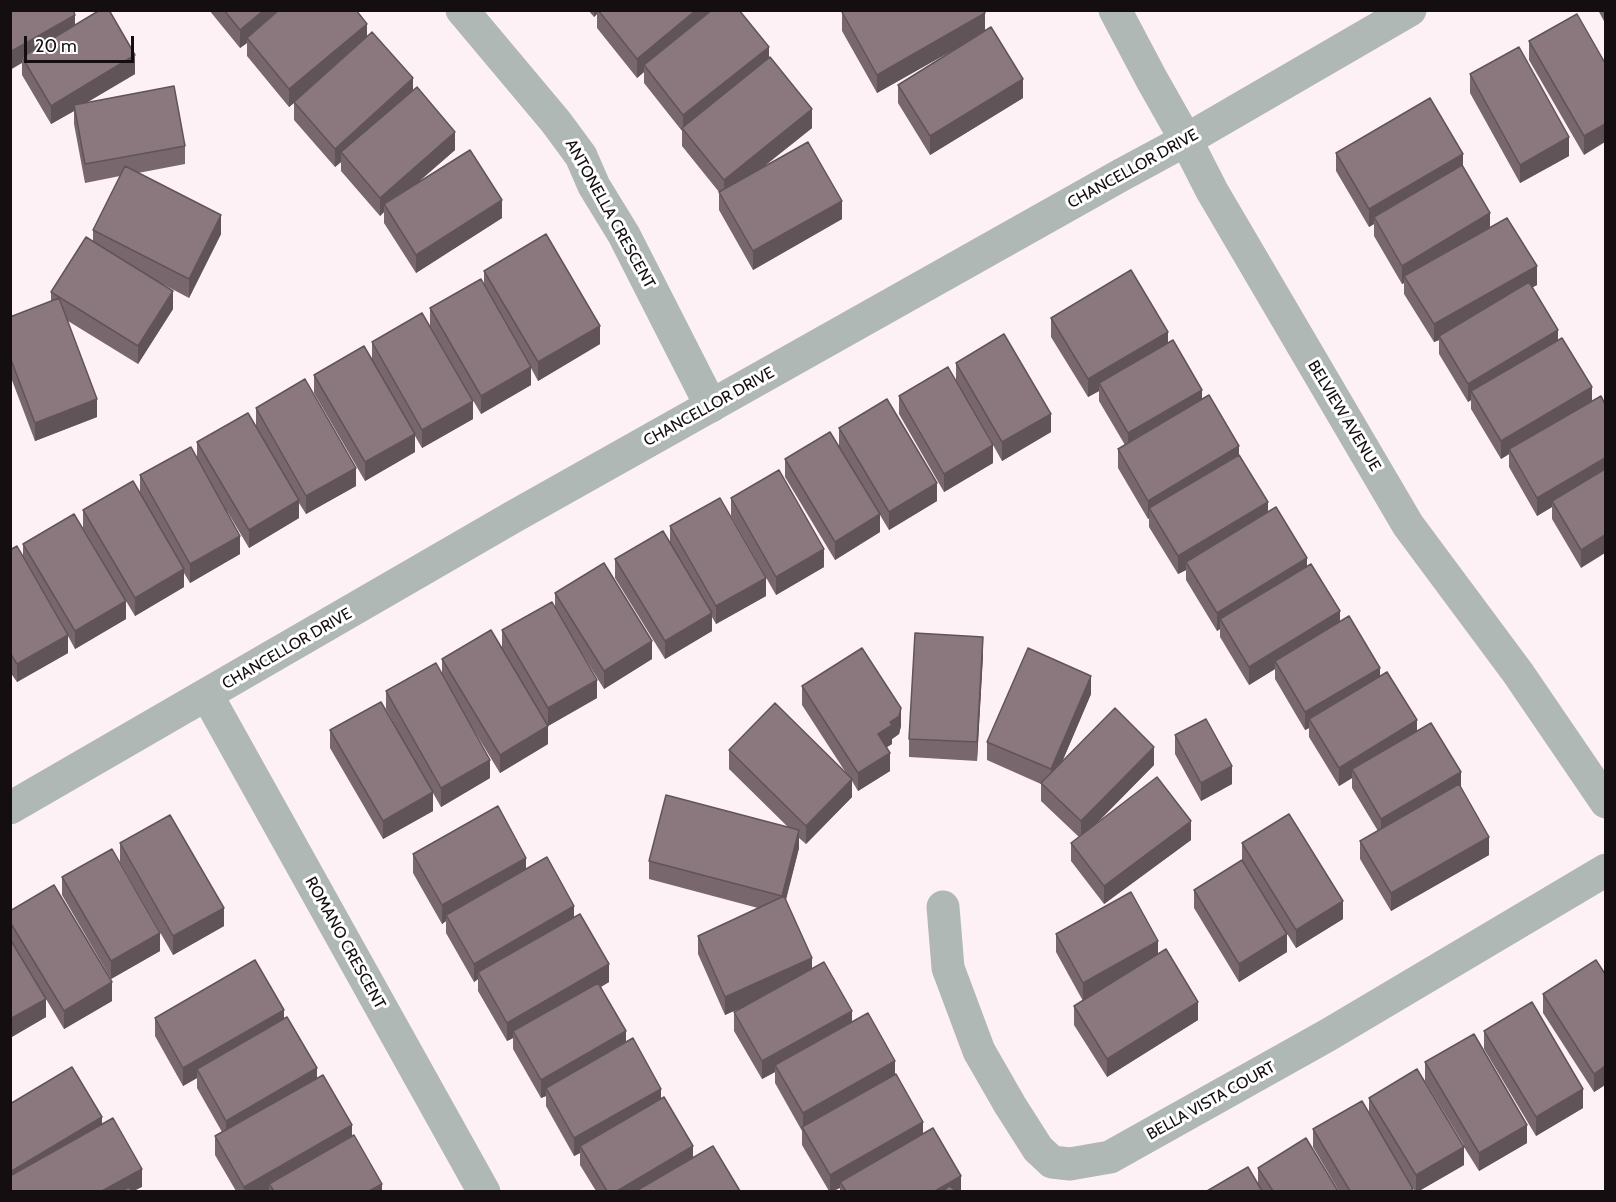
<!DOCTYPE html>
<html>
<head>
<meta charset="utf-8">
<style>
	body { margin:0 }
	#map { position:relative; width:1616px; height:1202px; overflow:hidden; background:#fef1f6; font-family:Cabin,sans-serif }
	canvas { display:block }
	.frame { position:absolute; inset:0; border:12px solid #140e10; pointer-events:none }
	.scale { position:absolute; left:24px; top:36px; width:110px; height:27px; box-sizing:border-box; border:3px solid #140e10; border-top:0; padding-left:8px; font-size:18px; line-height:21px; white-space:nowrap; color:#140e10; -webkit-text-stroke:4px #fff; paint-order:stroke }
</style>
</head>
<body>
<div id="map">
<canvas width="1616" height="1202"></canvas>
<div class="frame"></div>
<div class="scale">20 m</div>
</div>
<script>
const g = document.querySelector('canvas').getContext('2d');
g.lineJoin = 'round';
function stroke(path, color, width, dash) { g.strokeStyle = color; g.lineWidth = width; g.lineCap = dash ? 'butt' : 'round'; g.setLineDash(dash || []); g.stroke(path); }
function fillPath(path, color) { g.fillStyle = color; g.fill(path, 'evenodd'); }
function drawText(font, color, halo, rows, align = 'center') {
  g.font = font + ' Cabin,sans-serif'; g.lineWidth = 6; g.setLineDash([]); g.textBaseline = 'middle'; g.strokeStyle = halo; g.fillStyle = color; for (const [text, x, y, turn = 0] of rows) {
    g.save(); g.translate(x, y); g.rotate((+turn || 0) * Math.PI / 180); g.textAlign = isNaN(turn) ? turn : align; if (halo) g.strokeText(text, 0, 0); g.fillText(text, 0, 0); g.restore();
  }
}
const minor = new Path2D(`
	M462 10 556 122 581 156 594 186 624 235 711 406
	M1186 140 1212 191 1408 525 1518 673 1606 802
	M207 695 484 1192
	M943 907 948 968 979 1051 1010 1105 1038 1149 1052 1162 1070 1164 1110 1157 1328 1035 1606 870`);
const tertiary = new Path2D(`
	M1115 10 1152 80 1186 140
	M10 808 513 517 1123 174 1186 140 1410 10`);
const wall = new Path2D(`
	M10 10 75 25 135 74 86 103 185 146V164L138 173 221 234 189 298 157 281 173 309 138 364 68 321 97 417 35 441 10 375V317L51 301V292L93 241V230L120 176 85 183 74 124V111L51 124 22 75V63Z
	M209 10H356L367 37 413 91 455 150 415 185 502 218 416 273 384 223V212L380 216 341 171V162L335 167 294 120V103L289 107 247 56V43L240 48Z
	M588 10H739L812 128 762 168 842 219 753 270 719 210V192L682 146V131L644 83V72L637 78 597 28V14L594 17Z
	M842 10H983L985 31 1023 98 930 155 898 103V85L978 36 877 93 842 31V12H843Z
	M1598 10H1605V23Z
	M1529 41 1605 63 1584 155 1529 60Z
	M1470 74 1569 156 1520 183 1470 93Z
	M1336 153 1463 166 1490 228 1537 285 1532 287 1558 340 1592 387 1581 568 1552 519V507L1537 516 1509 467V454L1501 459 1471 409V400L1468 402 1439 354V340L1434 342 1404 294V283L1402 284 1374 236V224L1369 227 1336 171Z
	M484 271 600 344 538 381 531 368V385L481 414 430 326V308L484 285Z
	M1051 318 1168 344 1202 399 1239 455 1268 512 1307 567 1340 622 1380 676 1417 732 1461 787 1489 855 1391 911 1360 859V841L1378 831 1352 788V778L1339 786 1309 737V728L1305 730 1275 679V669L1249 685 1220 637V629L1217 631 1186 580V570L1178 574 1149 527V518L1148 519 1118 468V449L1125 445 1099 401V391L1088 397 1051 337Z
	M372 342 473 419 422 448 415 436V452L365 481 314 393V375L372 359Z
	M956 363 1051 432 1002 461 987 434 993 463 944 492 899 414V396L956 380Z
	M256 408 356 486 306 514 299 503V518L249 548 227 511 240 554 190 583 184 573V587L135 616 126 601V619L75 649 68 636V653L17 682 10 672V550L23 557V544L122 594 83 528V510L140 492V475L197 459V442L256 426Z
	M839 428 937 501 889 530 880 515V532L835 560 785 477V459L839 446Z
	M731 498 824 567 776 595 731 516Z
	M670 526 766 596 716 624 712 617V631L665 659 615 578V559L670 543Z
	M555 593 652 659 604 689 581 652 597 698 548 726V744L500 773 462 711 490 778 441 807 433 793V811L383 839 330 748V730L413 758 386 709V691L442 675V659L530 696 502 648V630L555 608Z
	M983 655 977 761 909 757V739Z
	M802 686 901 726 899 734 892 739V744L886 747 890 771 858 791 852 781V797L806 844 799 838V848L786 900 812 969 852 1022 895 1074 923 1133 961 1191H840V1188L833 1191H829L802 1145V1131L775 1083V1072L762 1079 734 1031V1012L750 1003 725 1015 698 954V936L758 908 649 879V861L788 827 729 769V750L848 776 802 705Z
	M1091 694 1062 762 1154 765 1097 823 1191 840 1104 904 1071 861V843L1079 837 1041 801V784L987 760V742Z
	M1175 735 1232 784 1201 801 1175 754Z
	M120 843 224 926 173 955 120 862Z
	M1242 843 1343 919 1296 948 1279 921 1287 952 1239 982 1194 908V890L1242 861Z
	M413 854 526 869 574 918 609 982 601 987 626 1042 661 1099 693 1158 740 1191H596L580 1165V1153L574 1156 546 1106V1096L541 1098 513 1049V1038L507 1041 478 991V979L474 982 446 933V921L442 924 413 873Z
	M62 877 160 951 111 979 62 895Z
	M10 911 112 1001 64 1029 46 999V1017L10 1038Z
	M1056 934 1158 954 1198 1020 1107 1077 1074 1025V1006L1083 1001 1056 952Z
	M1605 974V1085L1594 1092 1543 1013V994Z
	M155 1018 284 1019 317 1078 352 1136 382 1191H269V1190L267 1191H236L215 1155V1136L222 1132 197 1088V1078L183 1086 155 1036Z
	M1484 1031 1583 1108 1536 1136 1484 1049Z
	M1425 1062 1527 1143 1479 1171 1464 1147V1165L1419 1191H1415L1411 1185 1413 1191H1339L1313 1147V1129L1369 1113V1098L1464 1145 1425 1081Z
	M1258 1168 1338 1191H1207L1258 1185Z`);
const shadedWall = new Path2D(`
	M264 10H286L247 38V43L240 48V30Z
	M594 10H597V14L594 17Z
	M696 10H718L644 65V72L637 78V59Z
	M985 13V32L877 93V75Z
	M75 15V33L22 57V63L10 70V52Z
	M367 24V42L289 107V89Z
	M769 47V65L683 130V115Z
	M135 55V74L74 110V105V111L51 124V106Z
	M413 78V96L341 152V162L335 167V149Z
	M1023 79V98L930 155V136Z
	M812 109V128L724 198V180Z
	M1605 124V142L1584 155V136Z
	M455 132V150L387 209 384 204V212L380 216V198Z
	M1569 137V156L1520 183V165Z
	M1463 154V173L1374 217V224L1369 227V209Z
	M502 200V218L416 273V255Z
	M842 201V219L753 270V251Z
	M1490 213V231L1404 276V283L1402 284V266Z
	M221 215V234L189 298V279Z
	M1537 266V285L1441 339 1439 336V340L1434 342V324Z
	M173 291V309L138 364V346Z
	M600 326V344L538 381V362Z
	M1558 330V348L1471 391V400L1468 402V384Z
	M1168 332V350L1099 383V391L1088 397V379Z
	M531 367V385L481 414V396Z
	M1592 387V405L1509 449V454L1501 459V441Z
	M1202 390V408L1128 451V433Z
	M97 399V417L35 441V423Z
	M473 401V419L422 448V430Z
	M1051 414V432L1002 461V442Z
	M415 434V452L365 481V462Z
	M993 445V463L944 492V474Z
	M1239 446V465L1149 508V518L1148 519V501Z
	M1605 458V476L1552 501V507L1537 516V498Z
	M356 468V486L306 514V496Z
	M937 483V501L889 530V512Z
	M299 500V518L249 548V530Z
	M1268 502V521L1186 562V570L1178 574V556Z
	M880 514V532L835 560V542Z
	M1605 535V553L1581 568V550Z
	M240 536V554L190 583V564Z
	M824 549V567L776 595V577Z
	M1307 558V576L1220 619V629L1217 631V613Z
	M184 569V587L135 616V598Z
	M766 578V596L716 624V606Z
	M126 601V619L75 649V631Z
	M1340 611V629L1275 661V669L1249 685V667Z
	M712 613V631L665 659V641Z
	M68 635V653L17 682V664Z
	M983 637V655L977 761V742Z
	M652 641V659L604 689V671Z
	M1380 668V686L1309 719V728L1305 730V712Z
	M1091 676V694L1051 788V769Z
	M597 680V698L548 726V708Z
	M901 708V726L899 734 892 739V744L878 753V734L890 722Z
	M1417 720V738L1352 769V778L1339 786V768Z
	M548 726V744L500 773V755Z
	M1154 747V765L1081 839V821Z
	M890 753V771L858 791V773Z
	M490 760V778L441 807V788Z
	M1232 766V784L1201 801V783Z
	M1461 772V791L1381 837V819Z
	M852 779V797L806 844V826Z
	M433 792V811L383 839V821Z
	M1191 821V840L1104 904V886Z
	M799 830V848L782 914V896Z
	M1489 837V855L1391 911V893Z
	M526 858V876L446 915V921L442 924V905Z
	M1343 901V919L1296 948V930Z
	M574 906V924L478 972V979L474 982V964Z
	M224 908V926L173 955V936Z
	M160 933V951L111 979V961Z
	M1287 934V952L1239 982V964Z
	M1158 941V959L1083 1002V983Z
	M812 958V976L725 1015V997Z
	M609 964V982L516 1036 513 1031V1038L507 1041V1023Z
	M112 982V1001L64 1029V1011Z
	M46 999V1017L10 1038V1019Z
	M1198 1002V1020L1107 1077V1059Z
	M284 1010V1028L197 1069V1078L183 1086V1068Z
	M852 1011V1029L775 1065V1072L762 1079V1061Z
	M626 1031V1050L546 1088V1096L541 1098V1080Z
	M895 1061V1080L803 1128V1113Z
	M1605 1066V1085L1594 1092V1074Z
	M317 1068V1086L226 1139V1121Z
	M661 1089V1107L580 1146V1153L574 1156V1138Z
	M1583 1089V1108L1536 1136V1117Z
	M102 1117V1135L10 1190V1172Z
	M923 1122V1140L840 1182V1188L833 1191H830V1175Z
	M352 1125V1143L269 1184V1190L267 1191H244V1187Z
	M1527 1125V1143L1479 1171V1153Z
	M693 1146V1164L647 1191H617Z
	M1464 1147V1165L1419 1191H1416V1175Z
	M142 1169V1187L134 1191H102Z
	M961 1176V1191H935Z
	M382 1184V1191H369Z`);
const building = new Path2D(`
	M10 10H73L75 15 10 52Z
	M100 10H109L135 55 51 106 22 57Z
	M224 10H264L240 30Z
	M279 10H356L367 24 289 89 247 38Z
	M598 10H696L637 59Z
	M712 10H739L769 47 683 115 644 65Z
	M845 10H983L985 13 877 75 842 12Z
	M1577 14 1605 63V124L1584 136 1529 41Z
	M991 27 1023 79 930 136 898 85Z
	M372 32 413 78 335 149 294 102Z
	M1519 47 1569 137 1520 165 1470 74Z
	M770 57 812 109 724 180 682 128Z
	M174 86 185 146 85 164 74 105Z
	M417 87 455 132 380 198 341 152Z
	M1430 98 1463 154 1369 209 1336 153Z
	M808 142 842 201 753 251 719 192Z
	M470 150 502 200 416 255 384 204Z
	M1462 165 1490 213 1402 266 1374 217Z
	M125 166 221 215 189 279 93 230Z
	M1507 218 1537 266 1434 324 1404 276Z
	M546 234 600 326 538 362 484 271Z
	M86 237 173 291 138 346 51 292Z
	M1131 270 1168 332 1088 379 1051 318Z
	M481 279 531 367 481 396 430 308Z
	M1529 282 1558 330 1468 384 1439 336Z
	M59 298 97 399 35 423 10 357V317Z
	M422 313 473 401 422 430 372 342Z
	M1004 334 1051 414 1002 442 956 363Z
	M1562 338 1592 387 1501 441 1471 391Z
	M1173 340 1202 390 1128 433 1099 383Z
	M364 346 415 434 365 462 314 375Z
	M948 367 993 445 944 474 899 396Z
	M305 379 356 468 306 496 256 408Z
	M1209 395 1239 446 1148 501 1118 449Z
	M1601 396 1605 404V458L1537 498 1509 449Z
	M887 399 937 483 889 512 839 428Z
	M248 413 299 500 249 530 197 442Z
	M830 432 880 514 835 542 785 459Z
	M191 447 240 536 190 564 140 475Z
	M1239 455 1268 502 1178 556 1149 508Z
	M1605 469V535L1581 550 1552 501Z
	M779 470 824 549 776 577 731 498Z
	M133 481 184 569 135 598 83 510Z
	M720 498 766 578 716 606 670 526Z
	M1276 507 1307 558 1217 613 1186 562Z
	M74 514 126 601 75 631 23 544Z
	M663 531 712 613 665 641 615 559Z
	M17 546 68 635 17 664 10 653V550Z
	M604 563 652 641 604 671 555 593Z
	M1311 564 1340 611 1249 667 1220 619Z
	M552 602 597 680 548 708 502 630Z
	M1349 616 1380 668 1305 712 1275 661Z
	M491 630 548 726 500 755 442 659Z
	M915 633 983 637 977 742 909 739Z
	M862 648 901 708 899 716 890 722 892 725 878 734 890 753 858 773 802 686Z
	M1028 648 1091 676 1051 769 987 742Z
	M436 663 490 760 441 788 386 691Z
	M1387 672 1417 720 1339 768 1309 719Z
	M381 702 433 792 383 821 330 730Z
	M775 703 852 779 806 826 729 750Z
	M1115 708 1154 747 1081 821 1041 783Z
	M1206 719 1232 766 1201 783 1175 735Z
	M1431 723 1461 772 1381 819 1352 769Z
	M1157 777 1191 821 1104 886 1071 843Z
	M1459 784 1489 837 1391 893 1360 841Z
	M666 795 799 830 782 896 649 861Z
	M498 806 526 858 442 905 413 854Z
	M1289 814 1343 901 1296 930 1242 843Z
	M170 815 224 908 173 936 120 843Z
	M112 849 160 933 111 961 62 877Z
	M547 857 574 906 474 964 446 915Z
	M1242 860 1287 934 1239 964 1194 890Z
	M54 885 112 982 64 1011 10 922V911Z
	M1131 892 1158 941 1083 983 1056 934Z
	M784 896 812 958 725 997 698 936Z
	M580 914 609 964 507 1023 478 972Z
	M10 939 46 999 10 1019Z
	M1166 949 1198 1002 1107 1059 1074 1006Z
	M255 960 284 1010 183 1068 155 1018Z
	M1596 960 1605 974V1066L1594 1074 1543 994Z
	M824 962 852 1011 762 1061 734 1012Z
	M598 983 626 1031 541 1080 513 1031Z
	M1532 1002 1583 1089 1536 1117 1484 1031Z
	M868 1013 895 1061 803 1113 775 1065Z
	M287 1017 317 1068 226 1121 197 1069Z
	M1474 1034 1527 1125 1479 1153 1425 1062Z
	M633 1038 661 1089 574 1138 546 1088Z
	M72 1067 102 1117 10 1172V1104Z
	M1417 1069 1464 1147 1416 1175 1369 1098Z
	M896 1074 923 1122 830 1175 802 1127Z
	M323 1075 352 1125 244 1187 215 1136Z
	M664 1097 693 1146 617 1191H607L580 1146Z
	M1362 1101 1413 1189 1410 1191H1350L1313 1129Z
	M113 1118 142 1169 102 1191H11L10 1190V1176Z
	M933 1128 961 1176 935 1191H846L840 1182Z
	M354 1135 382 1184 369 1191H274L269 1184Z
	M1306 1138 1338 1191H1273L1258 1168Z
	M713 1146 740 1191H636Z
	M1248 1167 1262 1191H1207Z
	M949 1186 956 1191H944Z
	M129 1187 132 1191H122Z`);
const streetNames = [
	["CHANCELLOR DRIVE",1133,169,-29],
	["ANTONELLA CRESCENT",610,214,61],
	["CHANCELLOR DRIVE",709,407,-29],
	["BELVIEW AVENUE",1344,416,59],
	["CHANCELLOR DRIVE",287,649,-30],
	["ROMANO CRESCENT",345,943,61],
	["BELLA VISTA COURT",1211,1101,-29]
];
stroke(minor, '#afb8b4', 33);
stroke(tertiary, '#afb8b4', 33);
fillPath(wall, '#78676d');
fillPath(shadedWall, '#615459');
fillPath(building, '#8b787f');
stroke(building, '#615459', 1.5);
drawText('16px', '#140e10', '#fff', streetNames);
</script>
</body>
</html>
